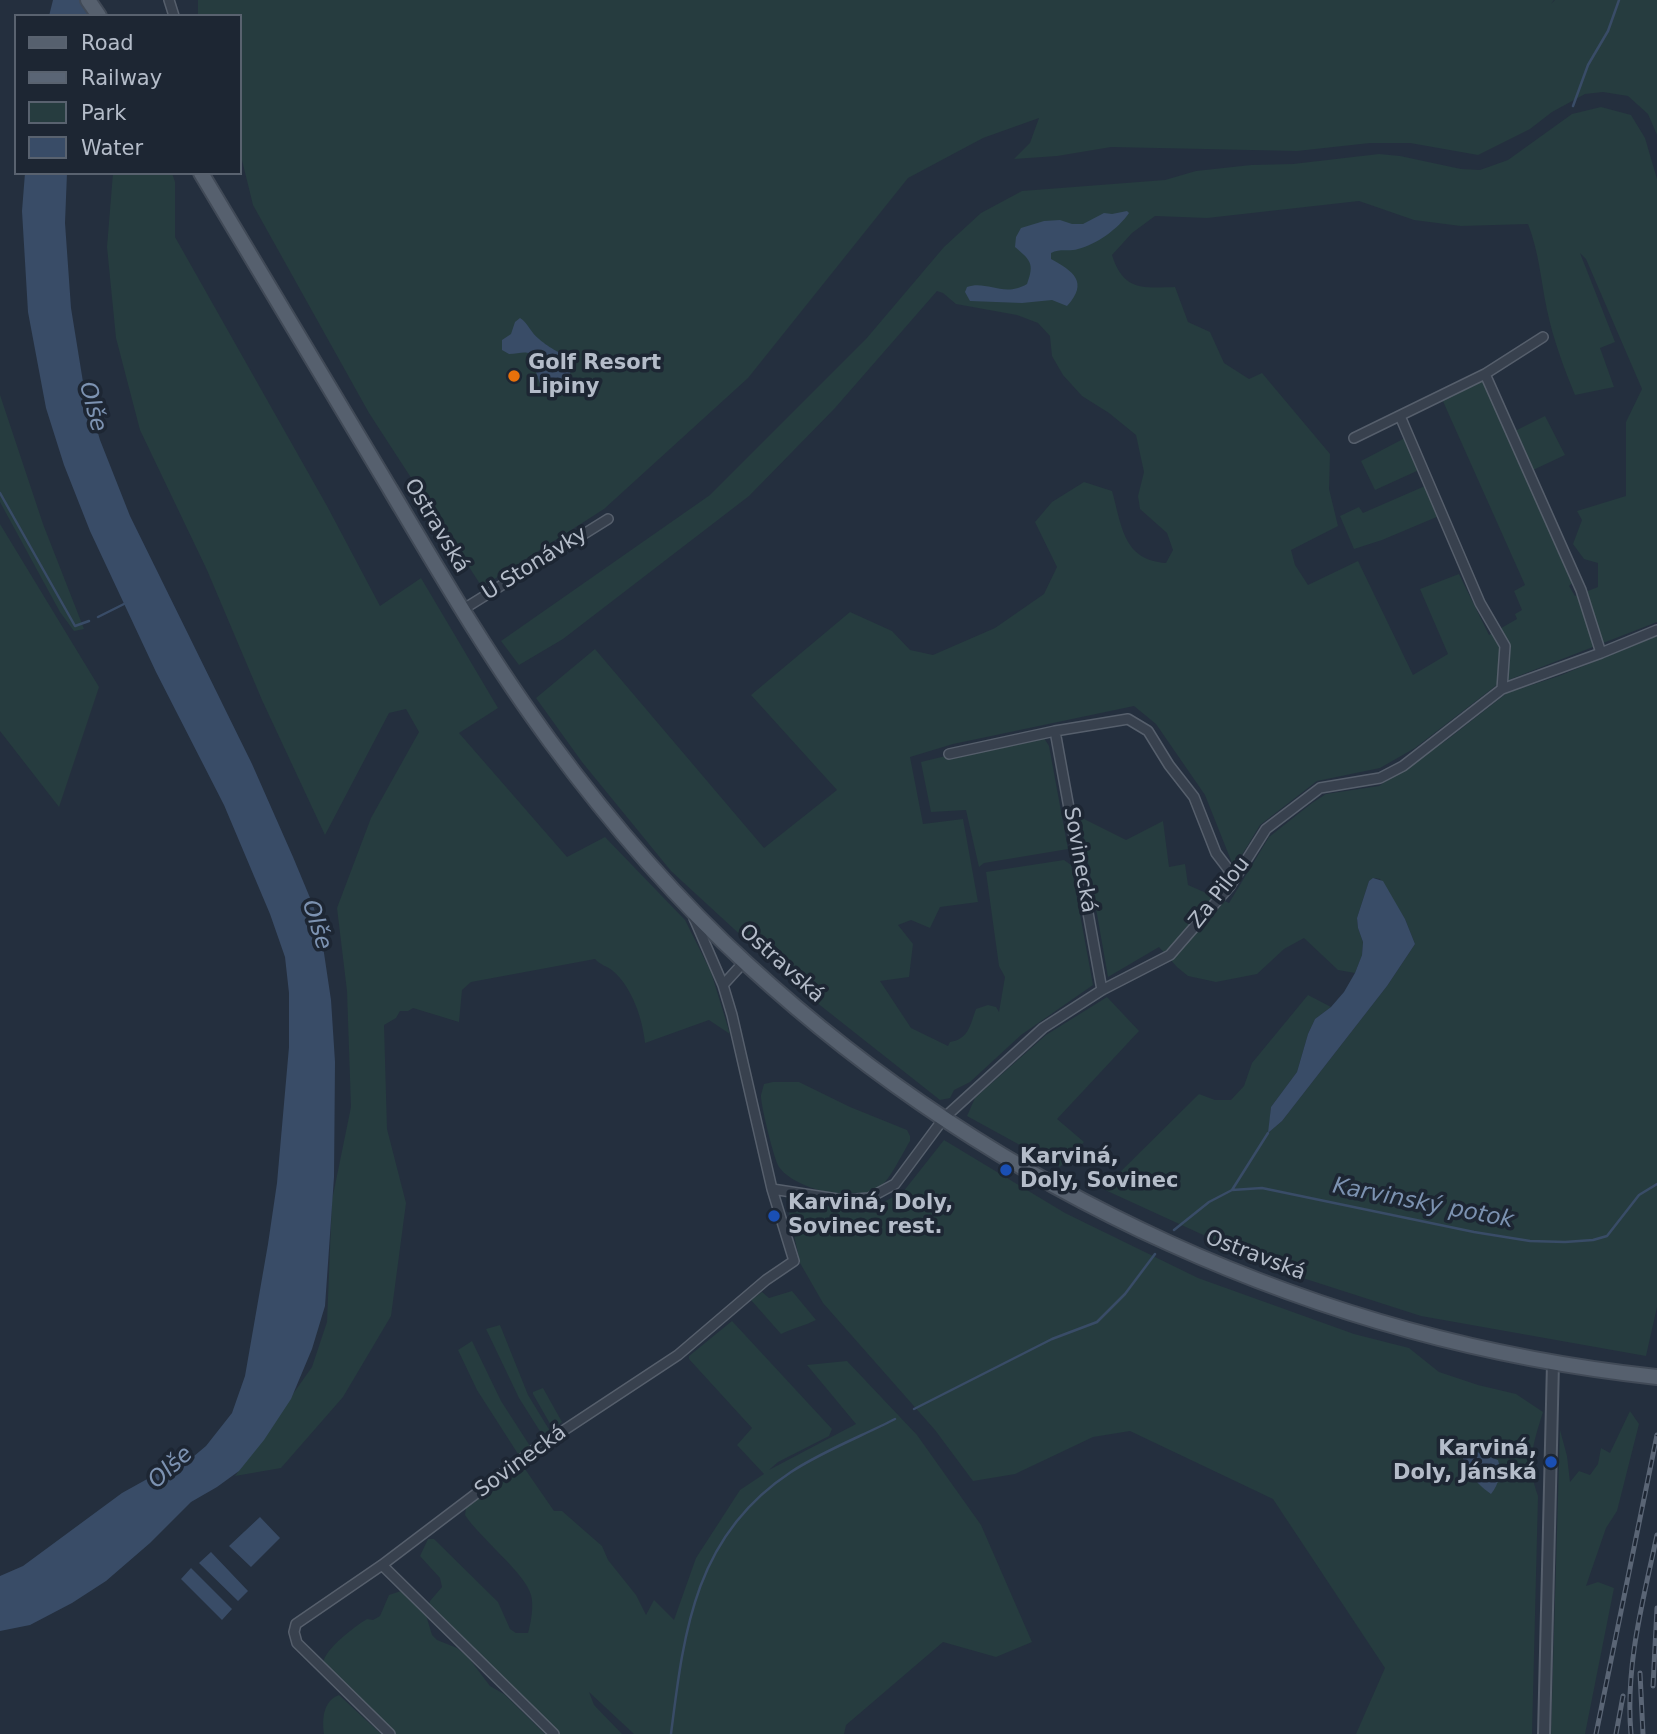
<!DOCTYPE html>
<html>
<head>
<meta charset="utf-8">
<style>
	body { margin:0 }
	#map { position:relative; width:1657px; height:1734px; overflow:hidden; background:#242f3e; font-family:"DejaVu Sans",sans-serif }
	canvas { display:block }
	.legend { position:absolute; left:14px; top:14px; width:228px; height:161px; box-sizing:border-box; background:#1d2633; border:2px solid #59626f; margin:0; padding:9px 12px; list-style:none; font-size:21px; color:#b4bcc9 }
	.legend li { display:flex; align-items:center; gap:14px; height:35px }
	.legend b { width:35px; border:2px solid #59626f }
</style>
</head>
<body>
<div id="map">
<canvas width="1657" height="1734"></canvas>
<ul class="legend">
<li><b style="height:9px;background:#56606e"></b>Road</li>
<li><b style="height:9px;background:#5a6575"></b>Railway</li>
<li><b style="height:19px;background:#263c3f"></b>Park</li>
<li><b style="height:19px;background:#394c67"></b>Water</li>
</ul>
</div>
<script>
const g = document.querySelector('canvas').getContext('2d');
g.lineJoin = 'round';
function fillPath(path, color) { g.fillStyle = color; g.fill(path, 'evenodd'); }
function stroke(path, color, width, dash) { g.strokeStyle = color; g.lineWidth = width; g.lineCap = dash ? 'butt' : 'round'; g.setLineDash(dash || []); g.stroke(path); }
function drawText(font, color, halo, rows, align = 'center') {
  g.font = font + ' "DejaVu Sans",sans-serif'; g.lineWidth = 7; g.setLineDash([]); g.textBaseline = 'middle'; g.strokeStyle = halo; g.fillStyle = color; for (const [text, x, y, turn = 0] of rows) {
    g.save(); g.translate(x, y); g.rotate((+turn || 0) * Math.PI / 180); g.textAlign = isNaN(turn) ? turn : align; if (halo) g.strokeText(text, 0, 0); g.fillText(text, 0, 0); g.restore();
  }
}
const green = new Path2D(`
	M198 0H1554L1551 4 1555 0H1657V135L1648 114 1628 96 1603 92 1585 94 1552 112 1530 129 1478 155 1410 143H1370L1297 151 1111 147 1057 156 1014 159 1030 143 1039 118 983 138 908 178 748 378 604 509 482 587 369 413 253 205 240 152V16H198Z
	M1601 107 1631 115 1645 138 1657 179V622L1498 684 1415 748 1380 768 1317 781 1260 825 1234 868 1205 795 1156 724 1134 706 953 744 910 757 923 824 963 819 978 902 940 907 930 928 911 920 898 925 913 944 909 977 880 981 911 1028 948 1046 950 1042C969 1039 970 1025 976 1009L988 1005 996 1007 999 1012 1005 977 999 966 986 872 1064 860 1071 865 1093 985 1021 1035 970 1082 954 1090 950 1098 940 1100 797 987 671 871 582 762 536 698 595 649 764 848 837 790 751 695 850 612 892 631 910 650 933 655 995 628 1044 594 1057 567 1035 522 1052 502 1084 482 1112 491C1122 526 1123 560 1166 563L1173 550 1167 533 1140 509 1138 496 1144 472 1136 435 1109 413 1082 396 1063 375 1052 356 1050 336 1038 323 1017 315 956 304 943 293 937 291 835 408 749 496 563 639 519 665 501 641 710 495 866 339 944 247 981 213 1022 191 1165 180 1196 171 1251 165 1293 164 1379 154 1400 156 1461 169 1480 170 1508 160 1572 114ZM1359 201 1414 220 1461 226 1528 224C1539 252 1541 281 1547 310 1553 339 1564 368 1575 395L1614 387 1600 348 1615 342 1580 253 1586 259 1642 389 1626 422V496L1577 511 1582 520 1573 544 1584 559 1598 563V587L1575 596 1569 586 1572 583 1482 380 1442 399 1525 585 1514 591 1522 610 1515 614 1517 619 1489 635 1459 574 1420 589 1448 654 1413 675 1358 561 1308 585 1295 565 1291 550 1338 526 1329 489 1330 454 1262 373 1249 379 1224 363 1210 332 1188 322 1175 287C1143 288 1123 291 1112 255L1132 233 1155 216 1207 218Z
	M113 173H172L175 182V237L327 506 380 606 421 578 498 708 459 733 567 857 605 837 685 920 711 972 730 1034 709 1020 645 1043C643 1020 632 987 613 971 607 966 600 965 595 959L471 982 462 990 459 1022 413 1008 408 1011H400L396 1018 384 1025 387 1129 406 1203 391 1316 343 1397 281 1468 235 1476 312 1367 327 1322 332 1200 351 1107 347 991 337 908 371 818 419 732 406 709 389 713 325 835 262 700 207 570 140 430 116 338 107 247Z
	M0 395 43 524 84 629 74 631 60 612 0 502Z
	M1545 416 1565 455 1531 471 1513 432Z
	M1405 438 1419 470 1375 490 1361 461Z
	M1425 486 1439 516 1382 540 1354 549 1340 516 1359 507 1363 513Z
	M0 524 99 687 59 807 0 731Z
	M1657 636V1307L1646 1356 1421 1316 1284 1272 1103 1189 1199 1094 1215 1100H1231L1244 1086 1252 1063 1308 995 1331 1007 1315 1019 1308 1034 1297 1072 1271 1107 1269 1132 1282 1121 1387 986 1415 944 1405 919 1380 879 1375 878 1369 881 1357 918 1358 928 1363 942 1362 955 1355 973 1338 970 1304 938 1284 949 1257 974 1216 982 1188 976 1177 967 1159 947 1108 977 1080 817 1126 840 1163 821 1169 867 1185 864 1188 885 1229 903 1269 837 1312 803 1326 794 1379 786 1447 740 1507 693 1559 676Z
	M1044 738 1049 746 1068 849 984 863 979 867 966 810 931 812 921 762 1003 742Z
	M1107 997 1139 1031 1057 1119 1084 1142 1060 1167 967 1116 975 1098 1046 1035Z
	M773 1082H799L850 1107 907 1130 910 1136V1141C902 1154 889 1182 877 1190 854 1204 793 1188 779 1167 774 1160 760 1102 761 1095 762 1091 763 1088 764 1084Z
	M944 1140 1065 1213 1198 1278 1354 1334 1409 1348 1439 1372 1478 1385 1516 1394 1543 1412C1533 1444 1526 1463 1538 1496L1532 1734H1356L1385 1668 1273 1499 1130 1431 1093 1437 1015 1474 973 1481 935 1430 823 1303 800 1263 786 1198 854 1211 876 1206 903 1192Z
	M792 1291 816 1320C804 1326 793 1328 781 1334L751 1300 762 1292 769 1298Z
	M732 1321 832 1429 829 1436 778 1462 769 1470 856 1424 807 1365 847 1361 917 1435 981 1525 1032 1642 996 1657 943 1642 846 1725 844 1734H634L589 1692 594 1705 622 1734H560L429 1606 430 1601 442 1587 440 1578 420 1556 428 1539H434L498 1602 510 1629 516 1633H528C531 1623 534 1605 531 1595 526 1574 479 1537 465 1515L466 1508C480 1497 506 1471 525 1469L554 1511H562L602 1546 608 1560 636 1595 646 1615 654 1600 674 1620 696 1558 740 1490 764 1474 737 1445 752 1428 689 1359V1356Z
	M500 1325 528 1395 550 1431 543 1436 519 1398 486 1329Z
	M472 1341 501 1401 530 1446 518 1454 477 1390 458 1350Z
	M543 1388 562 1422 553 1429 533 1394V1392Z
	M1630 1411 1639 1424 1617 1511 1606 1528 1586 1586 1598 1582 1614 1588 1585 1734H1551L1560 1430 1567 1456 1570 1482 1579 1471 1590 1475 1598 1464 1601 1448 1610 1453Z
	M401 1591 426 1615 432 1635 437 1640 457 1648 468 1657 490 1686 504 1694 545 1734H396L323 1663C325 1649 354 1627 367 1619L373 1620 380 1616 389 1595Z
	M339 1695 381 1734H324C322 1719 323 1701 339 1695Z`);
const water = new Path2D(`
	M53 0H94L90 16H49Z
	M25 173H67L65 223 71 308 83 382 100 440 130 516 252 764 293 857 313 905 321 933 331 1000 335 1062 334 1177 325 1306 312 1349 291 1399 264 1440 239 1471 217 1487 191 1502 150 1543 106 1581 72 1603 30 1625 0 1631V1576L23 1566 122 1493 158 1473 181 1467 206 1446 232 1413 245 1376 268 1244 277 1183 289 1047V993L285 957 270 914 224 805 156 672 90 531 64 465 46 408 28 312 22 211Z
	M1127 211 1129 213C1118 229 1097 244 1078 249 1069 252 1060 248 1051 253V259C1073 271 1089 282 1067 306L1052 300 1022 303 970 301 965 292 967 287C987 280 1004 298 1027 284 1035 263 1030 260 1015 247L1016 237 1021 228 1044 221 1060 220 1072 224H1083L1104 213 1112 214Z
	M520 318C528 323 531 333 539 339 563 360 578 350 567 390L554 391 540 384 536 372V358C527 349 521 354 509 354L502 350V340L511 334 515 322Z
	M1373 878 1383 881 1405 919 1415 944 1387 986 1282 1121 1268 1133 1271 1107 1297 1072 1308 1034 1315 1019 1331 1007 1344 992 1355 973 1362 955 1363 942 1358 928 1357 918 1369 881Z
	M1464 1447 1498 1460C1502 1472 1499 1484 1491 1494 1473 1481 1465 1469 1460 1448Z
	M260 1517 280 1538 251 1567 229 1546Z
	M211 1552 248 1591 238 1601 199 1563Z
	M191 1568 232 1609 222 1620 181 1579Z`);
const stream = new Path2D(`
	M1573 106 1588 65 1608 31 1619 0
	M0 493 75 626 89 621
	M98 617 126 603
	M1232 1190 1268 1133
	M1174 1230 1209 1202 1232 1190 1262 1188 1474 1232 1530 1241 1565 1242 1593 1240 1607 1236 1639 1195 1657 1184
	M914 1409 1052 1339 1097 1322 1125 1294 1155 1254
	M671 1734C684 1630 695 1535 791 1472 821 1452 862 1436 895 1419`);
const minor = new Path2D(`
	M169 0 174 16
	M1485 374 1581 590 1601 653
	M1400 416 1480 603 1505 646 1502 689
	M1354 438 1485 374 1543 337
	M462 610 608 519
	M1055 731 1102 990
	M949 754 1055 731 1128 719 1148 731 1169 765 1194 797 1216 853 1235 878
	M723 985 744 962
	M772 1189 844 1200 869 1198 895 1184 944 1118 1043 1028 1102 990 1170 955 1230 886 1266 829 1320 788 1380 778 1403 766 1502 689 1601 653 1657 630
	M382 1565 554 1734
	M390 1734 297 1643 294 1632 296 1624 382 1565 531 1452 678 1355 766 1280 794 1261 772 1189 732 1015 723 985 694 918`);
const tertiary = new Path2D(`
	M1544 1734 1553 1363`);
const primary = new Path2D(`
	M88 0 99 16
	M201 173C264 279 327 384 390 489 441 575 491 661 550 741 609 821 675 898 748 965 997 1194 1320 1341 1657 1377`);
const rail = new Path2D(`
	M1640 1673 1643 1734
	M1653 1686 1657 1608
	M1596 1734 1657 1435
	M1616 1734 1623 1696
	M1631 1734C1625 1666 1643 1601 1657 1535`);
const markers = [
	[514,376,7,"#e8710a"],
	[1006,1170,7,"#1a4fb4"],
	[774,1216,7,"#1a4fb4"],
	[1551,1462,7,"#1a4fb4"]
];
const poiNames = [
	["Golf Resort",528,364],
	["Lipiny",528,388],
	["Karviná,",1020,1158],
	["Doly, Sovinec",1020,1182],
	["Karviná, Doly,",788,1204],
	["Sovinec rest.",788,1228],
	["Karviná,",1537,1450,"right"],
	["Doly, Jánská",1537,1474,"right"]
];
const streetNames = [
	["Ostravská",436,526,59],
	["U Stonávky",535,564,-32],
	["Sovinecká",1079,860,80],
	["Za Pilou",1220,893,-52],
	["Ostravská",781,964,42],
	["Ostravská",1255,1256,21],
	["Sovinecká",521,1462,-36]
];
const waterNames = [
	["Olše",92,407,75],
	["Olše",316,925,72],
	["Karvinský potok",1423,1204,11],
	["Olše",171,1468,-42]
];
fillPath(green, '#263c3f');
fillPath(water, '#394c67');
stroke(stream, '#394c67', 2.5);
stroke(minor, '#565f6c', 12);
stroke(tertiary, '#565f6c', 14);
stroke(primary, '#414a57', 18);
stroke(minor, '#38414e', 9);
stroke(tertiary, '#38414e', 10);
stroke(primary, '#56606e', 14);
stroke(rail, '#5a6575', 5);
stroke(rail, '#1d2633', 2.5, [8]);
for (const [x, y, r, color] of markers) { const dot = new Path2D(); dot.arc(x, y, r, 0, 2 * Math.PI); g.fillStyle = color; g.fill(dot); stroke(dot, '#1d2633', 2.5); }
drawText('bold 21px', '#b4bcc9', '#1d2633', poiNames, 'left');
drawText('21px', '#b4bcc9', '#1d2633', streetNames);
drawText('italic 23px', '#7c92b1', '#1d2633', waterNames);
</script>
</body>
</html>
